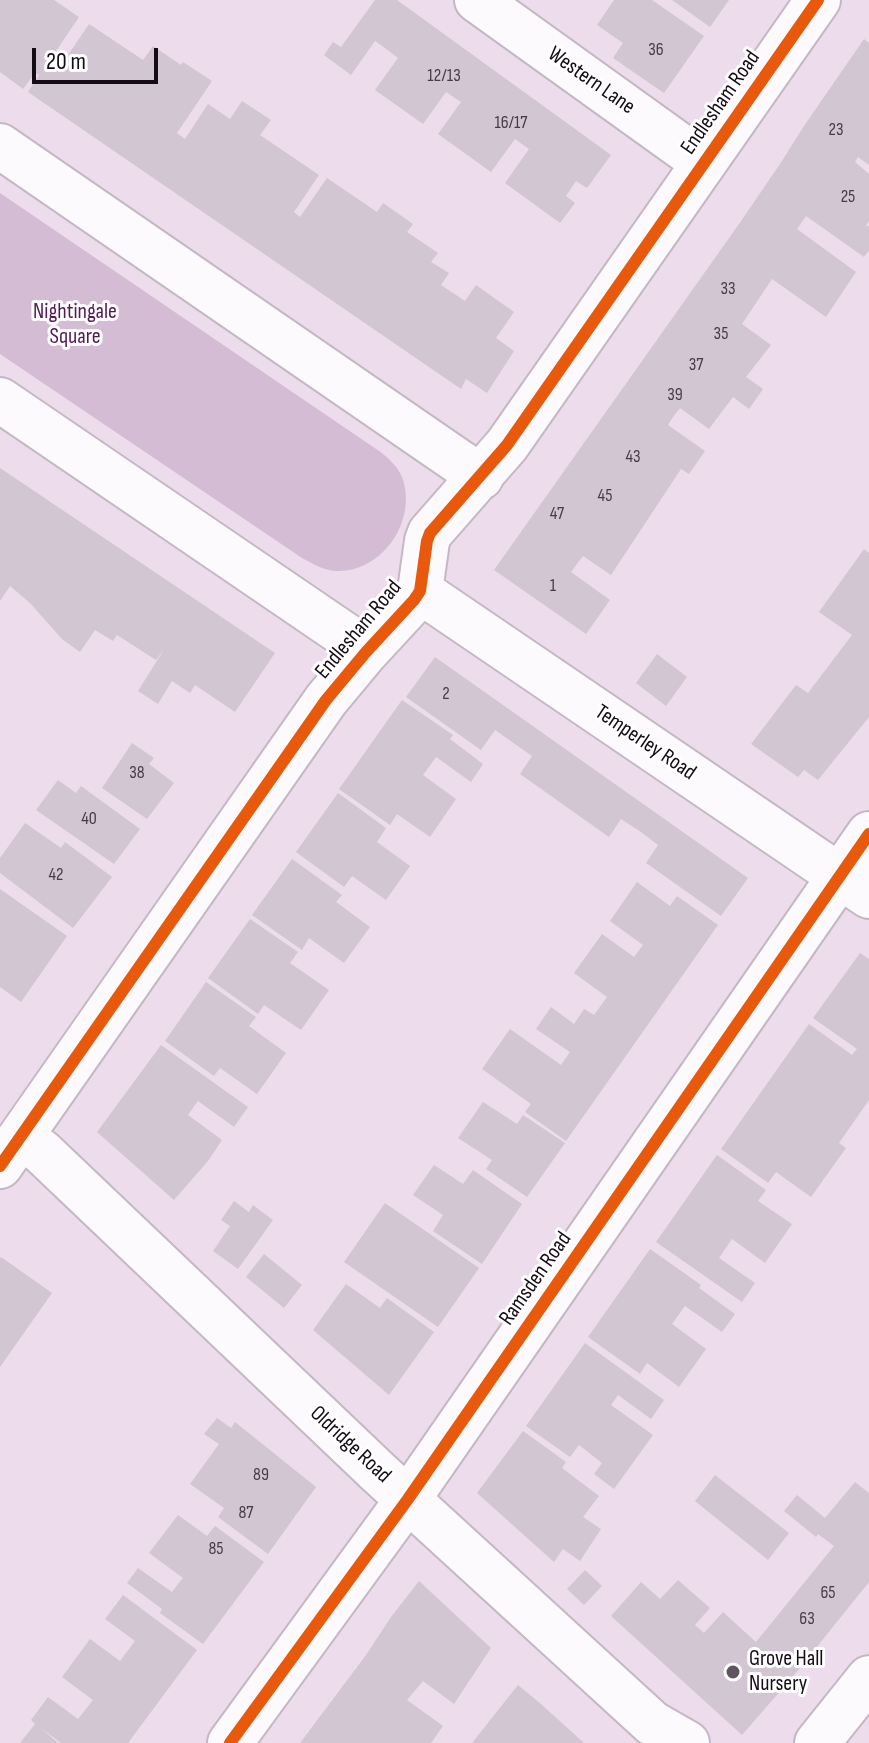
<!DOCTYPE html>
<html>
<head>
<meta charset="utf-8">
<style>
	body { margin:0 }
	#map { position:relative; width:869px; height:1743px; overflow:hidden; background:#ecdcec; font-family:"Sofia Sans Condensed",sans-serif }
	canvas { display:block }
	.scale { position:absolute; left:32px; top:48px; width:126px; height:36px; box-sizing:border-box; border:4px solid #140b15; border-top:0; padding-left:10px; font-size:24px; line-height:28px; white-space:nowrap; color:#140b15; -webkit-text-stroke:6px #fff; paint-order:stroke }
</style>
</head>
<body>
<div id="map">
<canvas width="869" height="1743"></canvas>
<div class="scale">20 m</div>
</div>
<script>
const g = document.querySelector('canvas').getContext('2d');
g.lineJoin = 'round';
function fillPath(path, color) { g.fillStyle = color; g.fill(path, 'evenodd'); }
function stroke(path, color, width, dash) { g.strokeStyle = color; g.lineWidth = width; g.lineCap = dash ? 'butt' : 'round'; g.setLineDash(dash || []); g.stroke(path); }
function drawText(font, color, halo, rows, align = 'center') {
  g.font = font + ' "Sofia Sans Condensed",sans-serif'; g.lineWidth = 6; g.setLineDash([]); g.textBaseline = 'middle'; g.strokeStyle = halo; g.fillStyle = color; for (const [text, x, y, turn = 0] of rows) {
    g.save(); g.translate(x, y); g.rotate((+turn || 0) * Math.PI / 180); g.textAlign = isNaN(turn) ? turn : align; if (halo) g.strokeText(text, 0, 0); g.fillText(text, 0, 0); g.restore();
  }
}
const green = new Path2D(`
	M0 193 382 453C390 460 398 467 402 477 418 520 383 572 337 571 325 571 313 564 302 558L0 354Z`);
const building = new Path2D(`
	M0 0H54L79 17 56 51 66 58 89 24 143 60 153 46 181 65 183 62 212 81 177 133 185 139 208 104 230 119 242 101 271 120 260 135 319 175 294 212 300 217 327 178 377 212 383 203 413 224 407 232 438 253 431 262 449 273 441 285 465 301 476 285 514 312 496 338 514 351 487 393 466 379 461 389 28 92 39 75 35 73 23 89 0 72Z
	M375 0H397L611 155 587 188 576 181 566 196 575 203 560 223 505 183 529 149 515 139 491 172 438 134 461 102 446 92 423 124 375 90 398 58 385 48 375 41 351 75 324 55 333 42 341 47Z
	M614 0H652L704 36 664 93 613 58 623 43 597 25Z
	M672 0H729L710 27Z
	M864 39 869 43V165L858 157 855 162 869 174V221L866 225 869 227V250L864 257 806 216 797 229 856 272 826 317 772 279 742 324 771 345 746 377 763 389 749 409 733 397 709 429 680 408 673 417 668 425 705 451 689 474 681 469 611 575 583 556 571 572 610 600 586 634 494 570 739 224 780 164 804 126Z
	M0 468 275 653 235 712 195 685 190 693 172 681 158 704 138 691 165 648 156 660 117 635 113 641 95 630 80 652 62 639 30 603 10 586 0 601Z
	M864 549 869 553V717L818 780 804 770 798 777 751 744 796 685 808 693 852 635 819 612Z
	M657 654 687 677 666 706 636 683Z
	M435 657 748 878 721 916 646 863 658 845 641 832 621 819 609 837 520 774 532 756 495 730 481 750 406 697Z
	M402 700 453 735 450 739 483 764 471 782 436 757 423 775 456 799 430 837 397 814 390 825 339 789Z
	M132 743 154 758 149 764 174 783 147 819 102 788Z
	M58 780 76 793 81 786 140 829 114 864 36 810Z
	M338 793 386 828 377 842 410 866 386 900 352 876 344 887 296 852Z
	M25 823 61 848 65 842 112 877 73 928 0 873V858Z
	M292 859 342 895 336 902 370 927 344 963 309 938 302 950 252 915Z
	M637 882 670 906 677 896 718 925 566 1141 525 1112 531 1104 482 1069 510 1029 561 1065 570 1052 536 1029 551 1007 574 1024 584 1009 594 1015 607 997 574 973 602 934 634 957 643 945 610 921Z
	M0 889 67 936 21 1002 0 987Z
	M250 919 298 952 290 963 329 990 301 1030 264 1005 258 1014 208 978Z
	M860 953 869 959V1100L839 1143 846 1148 811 1197 776 1172 768 1183 721 1149 809 1024 852 1055 857 1049 813 1018Z
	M206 982 256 1017 249 1026 286 1053 257 1094 220 1068 214 1076 165 1041Z
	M161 1045 248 1107 234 1127 198 1101 188 1115 222 1140 208 1161 174 1200 97 1132Z
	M483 1102 517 1124 523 1115 565 1143 527 1197 486 1169 492 1160 458 1138Z
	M717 1155 766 1190 758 1201 792 1224 765 1263 732 1239 719 1258 755 1283 742 1302 656 1242Z
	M434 1165 463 1184 473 1170 522 1204 482 1264 433 1231 443 1215 413 1195Z
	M234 1201 249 1212 253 1205 273 1220 238 1269 213 1251 230 1226 221 1220Z
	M385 1203 479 1268 438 1327 344 1262Z
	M650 1249 701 1285 699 1288 735 1314 722 1332 685 1306 672 1324 706 1349 679 1387 647 1363 640 1374 588 1337Z
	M264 1254 302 1285 284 1308 246 1277Z
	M1 1257 52 1293 0 1367V1258Z
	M346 1284 380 1308 387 1298 434 1332 389 1395 313 1330Z
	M585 1343 664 1400 651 1419 618 1395 611 1405 653 1435 614 1489 594 1474 602 1463 579 1445 570 1457 526 1426Z
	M217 1418 231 1428 235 1422 316 1487 268 1554 218 1517 224 1508 190 1484 219 1444 204 1434Z
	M523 1431 566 1462 562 1468 599 1496 583 1517 601 1529 580 1561 563 1549 554 1562 477 1493Z
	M715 1475 789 1533 768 1560 695 1501Z
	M855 1482 869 1493V1582L795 1674 742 1735 611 1616 641 1582 660 1599 678 1580 710 1608 695 1625 704 1633 723 1612 756 1642 834 1546 818 1534 816 1537 784 1511 797 1495 825 1518Z
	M178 1515 207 1536 215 1526 264 1562 203 1644 160 1613 162 1609 127 1583 138 1568 172 1592 178 1584 183 1578 149 1553Z
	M585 1570 602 1586 584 1605 567 1589Z
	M419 1581 491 1648 454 1704 423 1681 407 1700 443 1726 431 1743H300L366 1655 391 1617Z
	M123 1595 197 1650 128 1743H61L41 1728 58 1743H20L35 1724 31 1720 48 1697 78 1719 93 1700 62 1677 90 1639 120 1661 135 1641 105 1619Z
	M518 1685 541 1704 584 1743H472Z`);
const street = new Path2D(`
	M477 0 704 163
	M0 146 481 477
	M0 400 348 637 366 652
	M420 591 869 896
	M21 1136 42 1152 379 1473 652 1723 687 1743
	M0 1166 326 700 366 652 414 600 420 591 427 541 430 533 507 445 818 0
	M230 1743 408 1499 869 834
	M817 1743 869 1678`);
const cycleway = new Path2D(`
	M0 1166 326 700 366 652 414 600 420 591 427 541 430 533 507 445 818 0
	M230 1743 408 1499 869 834`);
const markers = [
	[733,1672,8,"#605460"]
];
const numberNames = [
	["36",656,50],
	["12/13",444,76],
	["16/17",511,123],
	["23",836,130],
	["25",848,197],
	["33",728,289],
	["35",721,334],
	["37",696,365],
	["39",675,395],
	["43",633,457],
	["45",605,496],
	["47",557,514],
	["1",553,586],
	["2",446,694],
	["38",137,773],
	["40",89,819],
	["42",56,875],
	["89",261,1475],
	["87",246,1513],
	["85",216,1549],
	["65",828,1593],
	["63",807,1619]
];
const streetNames = [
	["Western Lane",591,81,35],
	["Endlesham Road",721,103,-55],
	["Endlesham Road",359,630,-50],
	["Temperley Road",645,743,34],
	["Ramsden Road",536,1279,-55],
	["Oldridge Road",350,1445,43]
];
const parkNames = [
	["Nightingale",75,312],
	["Square",75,337]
];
const poiNames = [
	["Grove Hall",749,1659],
	["Nursery",749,1684]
];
fillPath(green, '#d5bcd5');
fillPath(building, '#d2c6d2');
stroke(street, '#c4b8c4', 48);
stroke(street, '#fcfafc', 44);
stroke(cycleway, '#e8590c', 12);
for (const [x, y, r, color] of markers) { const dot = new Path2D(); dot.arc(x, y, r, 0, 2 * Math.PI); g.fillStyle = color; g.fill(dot); stroke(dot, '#fff', 3); }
drawText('18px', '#463c46', null, numberNames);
drawText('22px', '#140b15', '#fff', streetNames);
drawText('22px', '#541956', '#fff', parkNames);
drawText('22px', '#140b15', '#fff', poiNames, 'left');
</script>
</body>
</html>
